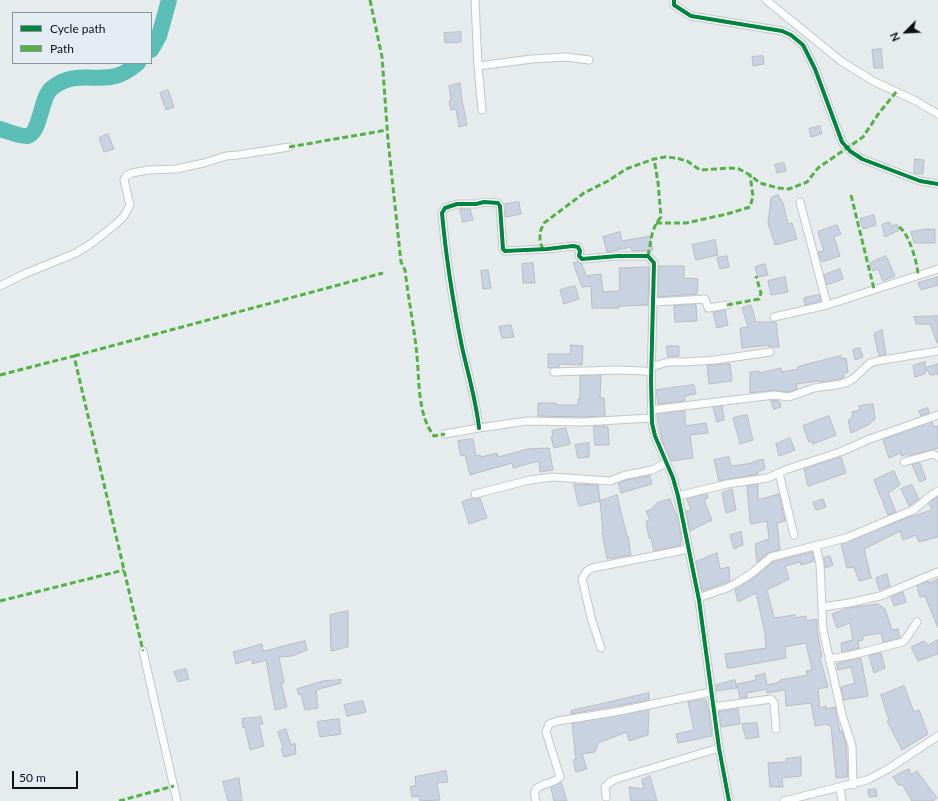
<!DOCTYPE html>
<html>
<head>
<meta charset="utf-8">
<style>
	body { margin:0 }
	#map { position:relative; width:938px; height:801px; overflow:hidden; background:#e6ebee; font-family:Lato,sans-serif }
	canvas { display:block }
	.legend { position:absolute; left:12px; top:12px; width:140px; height:52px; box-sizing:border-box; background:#e2ecf2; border:1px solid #8d9499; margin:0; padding:5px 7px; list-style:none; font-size:12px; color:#0e1113 }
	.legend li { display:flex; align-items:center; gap:8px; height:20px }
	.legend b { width:20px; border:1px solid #8d9499 }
	.north { position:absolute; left:886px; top:12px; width:40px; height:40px; -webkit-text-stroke:3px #e2ecf2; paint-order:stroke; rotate:246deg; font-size:11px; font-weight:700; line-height:16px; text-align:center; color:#0e1113 }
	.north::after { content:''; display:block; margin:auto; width:14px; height:18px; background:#0e1113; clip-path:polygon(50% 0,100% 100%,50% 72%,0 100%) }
	.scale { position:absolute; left:12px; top:771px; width:66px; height:18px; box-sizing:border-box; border:2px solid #0e1113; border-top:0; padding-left:5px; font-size:12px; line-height:14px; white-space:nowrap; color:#0e1113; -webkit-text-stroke:3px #e2ecf2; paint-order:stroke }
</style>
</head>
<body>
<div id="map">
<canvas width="938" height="801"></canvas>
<ul class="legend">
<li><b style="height:5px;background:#00873e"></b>Cycle path</li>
<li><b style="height:5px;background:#54b144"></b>Path</li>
</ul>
<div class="north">N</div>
<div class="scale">50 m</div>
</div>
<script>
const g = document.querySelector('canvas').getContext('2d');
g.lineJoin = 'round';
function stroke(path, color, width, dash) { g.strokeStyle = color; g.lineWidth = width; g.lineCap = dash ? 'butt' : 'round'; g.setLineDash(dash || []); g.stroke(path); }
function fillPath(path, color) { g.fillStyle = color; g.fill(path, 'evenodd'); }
const river = new Path2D(`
	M151 50 159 36 169 0
	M0 129C7 131 21 137 27 136 41 134 40 97 52 88 72 72 89 80 111 77 120 76 131 69 138 63`);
const building = new Path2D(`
	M461 32V42L445 43 444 33Z
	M881 49 883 68H874L872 50Z
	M763 56 764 64 753 66 752 57Z
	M460 83 462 100 467 125 459 127 456 109 451 110 449 101H451L449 86Z
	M168 90 174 107 166 110 160 93Z
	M820 126 822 134 811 137 809 129Z
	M108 134 114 149 104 152 99 138Z
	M915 159 924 160 923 174 914 173Z
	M784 163 786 171 777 173 775 165Z
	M778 195 783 203 788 224 792 223 797 239 775 245 768 223 771 198Z
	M519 202 521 214 506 217 505 204Z
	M460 209H470L473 220 463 222Z
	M874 215 876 225 863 229 860 219Z
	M889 222 892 226 897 224 899 230 885 237 882 225Z
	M837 225 841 234 834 237 840 256 822 262 818 252 824 251 818 232Z
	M927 229H935V243H914L911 232Z
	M620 232 622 241 650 236 653 250 632 251 631 247 607 252 603 237Z
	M715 240 718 255 696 260 692 245Z
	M727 256 729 267 720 269 717 258Z
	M886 256 895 276 883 281 878 269 873 271 870 263Z
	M578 262 582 264 583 269H584L586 276 601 274 603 292 620 291 619 268 649 267 648 305 619 306V308H592L591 286 582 287 573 263Z
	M533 263 535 283H523L522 264Z
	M765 264 768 275 758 277 755 267Z
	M659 266H684V278L698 279 697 294 658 297Z
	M840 269 843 279 827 285 824 275Z
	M488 270 491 288 483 289 481 271Z
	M785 277 788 292 771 295 768 281Z
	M938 277V285L921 290 918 283Z
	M575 286 579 299 564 304 560 290Z
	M819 295 821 301 805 305 804 298Z
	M696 305 697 321 675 322 674 306Z
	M751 305 756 322H776L779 347H769V345L742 348 740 328 748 327 742 308Z
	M725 310 728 325 717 328 713 313Z
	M938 316V343H937L930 324H916L914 317Z
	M511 325 514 337 502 338 499 327Z
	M882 330 886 354 879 356 874 334Z
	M571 345 583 346 582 365 560 364 559 367 548 368V354H570Z
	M667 346H679V356L668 357Z
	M860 348 863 357 855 360 853 350Z
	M841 356V359L846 358 848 372 844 374V377L840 379 819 382 818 381 796 384 797 389 788 392 774 390 750 393V372L759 371V373L781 368 782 372 798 369 797 367 807 364Z
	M925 362V374L915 377 913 366Z
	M730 364 732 381 709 384 707 366Z
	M938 364V374L930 375 925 368Z
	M601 375 600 398H604L605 416 582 417 538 416V403H556V405H578V399H580V376Z
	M694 385 696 394 685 396V401L658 404 656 390Z
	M771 400 779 401 781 407 774 409Z
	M873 404 875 419 868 425 851 433 848 420 852 418V412L860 410 859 406Z
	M722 406 724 420 717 422 713 407Z
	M928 408 929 413 921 416 919 411Z
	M685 411V426L706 423 708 433 690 435 693 458 671 461 662 440 657 414Z
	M747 415 753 440 740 444 733 418Z
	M829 416 836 435 813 444 812 441 809 442 803 426Z
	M932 422 934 427 938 426V448L909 456 908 454 901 456V453L889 458 883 440Z
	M594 426H605V427H608L609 445H595Z
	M566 428 570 444 554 448 551 437 553 436 552 431Z
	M790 438 795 450 779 456 776 444Z
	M473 439 476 456 480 455 481 457 497 453 498 457 528 449 549 448 553 470 540 472 539 461 513 468 512 463 470 475 465 455 461 456 458 441Z
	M589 443V457L578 458 575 445Z
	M729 457 731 466 747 464 763 459 765 469 758 472V474L719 481 714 460Z
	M841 457 846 473 808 486 804 469Z
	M920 463 926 479 920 482 912 465Z
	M894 471 900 485 888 493 896 512 888 515 874 480Z
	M650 476 652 484 621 493 618 483 627 480Z
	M574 484 598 485 600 501 579 506Z
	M758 485V500L779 494 785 521 777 523 780 550 768 553 757 562 755 544 769 539 767 521 751 524 750 520 747 486Z
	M912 485 919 499 909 506 901 489Z
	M732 489 736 510 726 513 722 493Z
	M707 494 708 498 704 500 712 520 690 531 686 511 691 510 687 499Z
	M617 495 627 536H628L631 555 607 559 602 532H603L600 501Z
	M938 497V537L919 542 916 535 903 540 900 531 864 549 871 578 859 581 854 567 847 568 841 544 901 520 932 510 929 503Z
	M473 498H480L487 518 469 524 462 502Z
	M670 499 676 515 677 514 681 536V545L654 551 651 538H649L646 521 650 520 646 511 652 509 657 503Z
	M823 499 826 507 816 510 813 503Z
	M741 532 743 545 734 549 730 535Z
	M812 552 814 561 801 565 800 562 785 566 789 579 767 590 774 618 795 615V618L806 616V621L817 619V630L822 657 820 658 828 687 818 689 820 708 826 706V709L835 707 840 732 842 731 846 744 848 777 836 778 831 726 825 724 815 726 811 703 786 706 785 690 767 693V689L747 693V697L740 698 737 684 756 680 755 676 765 673 767 685 780 682V680L807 675 806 671 812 670 806 643 785 647 786 658 730 668H727L725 654 766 648 765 633 756 593 738 602 735 590 755 577 773 562Z
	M717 553 720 569 729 567 730 581 702 591 696 562Z
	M830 556 833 565 825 568 824 558Z
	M887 574 890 586 879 590 876 578Z
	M938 579V628L925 596 920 597 917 586 928 581 929 583Z
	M903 592 906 602 894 606 891 597Z
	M878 604 885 609 892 630 898 629 900 638 883 642 881 633 863 636V640L858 641 859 648 842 652 841 643 853 640 850 623 837 628 832 614 849 608Z
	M348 611V647L331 651 330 615Z
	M938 640V654L918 661 911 647 924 641 928 645Z
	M305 641 307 650 292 656 279 657 284 683H281L287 707 275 710 266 660 252 664V659L236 664 233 652 262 644 263 651Z
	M881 653 885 668 874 673 869 656Z
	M861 658 868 696 844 700 841 687 855 683 851 667 838 670 837 664Z
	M186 669 189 679 178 682 174 672Z
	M341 680V683L316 690 318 708 305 710 301 694 299 695 297 689 323 681Z
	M735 680 737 688 716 691V685Z
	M904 686 914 712 919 710 928 734 902 750 887 721 889 720 881 695Z
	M649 693V700L571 714V711Z
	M706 700 709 712 712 736 678 743 676 734 694 730 688 702Z
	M363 701 366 712 347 716 344 705Z
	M738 709 740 724 721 727 719 712Z
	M649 710 648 735 629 741 627 732 598 743 595 752 582 754 587 769 576 772 573 760 576 759 572 724Z
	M261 717 263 724 259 725 264 746 250 750 245 727 243 728 242 719Z
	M339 719 341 734 320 737 317 722Z
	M757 723 759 737 746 739 742 724Z
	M286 729 291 745 295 743 296 754 284 757 281 749 283 748 278 732Z
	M801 757V776L782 778 783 787H770L768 763 786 762V759Z
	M909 769 911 775 917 771 937 798 933 801H912L902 784 899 786 893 777Z
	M446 771 448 782 437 783 440 800 420 801 419 796 412 797 410 787 416 785 415 777Z
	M650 776 657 801H631L629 787 644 789 642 780Z
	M239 778 242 801H228L223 782Z
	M561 782 567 801H554L551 788Z
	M876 789 877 796 869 797 868 790Z`);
const minor = new Path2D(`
	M475 0 478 66
	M674 0V5L691 16 782 31 791 35 803 45 815 69 842 142 850 151 862 159 920 181 938 184
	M766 0 841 61 873 81 916 101 938 114
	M482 110 478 66 532 59 566 57 589 60
	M800 202 827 305
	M0 286 24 274 76 253 92 243 116 224 124 216 130 205 124 180 126 176 132 173 148 170 176 169 204 163 226 156 238 155 289 147
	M653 302 705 299 708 308 727 305
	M774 317 827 305 938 269
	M651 367 668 362H686L715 360 770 352
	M554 372 615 370 644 371 651 373
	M651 410 774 395 789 397 814 388 836 385 845 383 853 379 870 363 877 361 938 351
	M479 428C476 400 468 374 462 347 453 302 446 258 442 213L445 208 457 204H476L484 202 498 203 500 206 503 249 505 251 547 249 573 246 578 247 580 251 579 256 582 259 618 256H648L654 263 651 381 652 423 655 436 673 478 678 496 699 600 719 748 729 801
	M445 434 479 428 527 421 582 422 651 418
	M904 462 933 454 938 457
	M779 473 794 535
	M475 494 530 480 553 477 610 481 626 475 652 470 666 463
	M678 496 727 484 768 478 785 470 840 452 870 439 938 415
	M816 546 820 564 823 630 842 715 852 746 853 785
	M698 598 727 588 738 582 752 573 771 557 846 538 913 510C922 504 928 496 938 491
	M823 607 849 603 880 596 938 572
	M601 648 592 621 582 579 587 571 592 568 689 549
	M143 651 177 801
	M829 659 852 655 903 642 907 637 917 622
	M713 707 771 699 774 703 776 729
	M840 788 842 801
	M606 797 605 787 610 782 616 779 719 748
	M536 801C529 781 551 787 560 777L546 732 549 724 558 721 615 712 711 692
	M784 801 867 780 888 769 938 736`);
const quiet = new Path2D(`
	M370 0 382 57 388 140 401 262 405 270C408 296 413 321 416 347 420 375 416 413 434 436L445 434
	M289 147 387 130
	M851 195 874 289
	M656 223H686L727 214 750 207 753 196 750 175
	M899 227C909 233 917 262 918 274
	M543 249 540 242V232L544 223 584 193 608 181 626 169 654 159 665 157 676 158 687 161 700 170 731 168 739 169 750 175 760 183 778 188 789 189 807 182 818 168 863 137 879 113 897 91
	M648 256C651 242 651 228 661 217L658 182 654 159
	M727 305 759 299 761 293 756 276
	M74 356 383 273
	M0 375 74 356 143 651
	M0 601 124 570
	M119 801 174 786`);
const cycleway = new Path2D(`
	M674 0V5L691 16 782 31 791 35 803 45 815 69 842 142 850 151 862 159 920 181 938 184
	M479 428C476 400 468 374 462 347 453 302 446 258 442 213L445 208 457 204H476L484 202 498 203 500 206 503 249 505 251 547 249 573 246 578 247 580 251 579 256 582 259 618 256H648L654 263 651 381 652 423 655 436 673 478 678 496 699 600 719 748 729 801`);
stroke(river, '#5bbeb6', 16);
fillPath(building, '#c8d2e1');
stroke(building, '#b9bdc0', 1);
stroke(minor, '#c3c7ca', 9);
stroke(minor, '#fbfcfc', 7);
stroke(quiet, '#54b144', 3, [6, 3]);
stroke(cycleway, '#00873e', 4);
</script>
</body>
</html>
